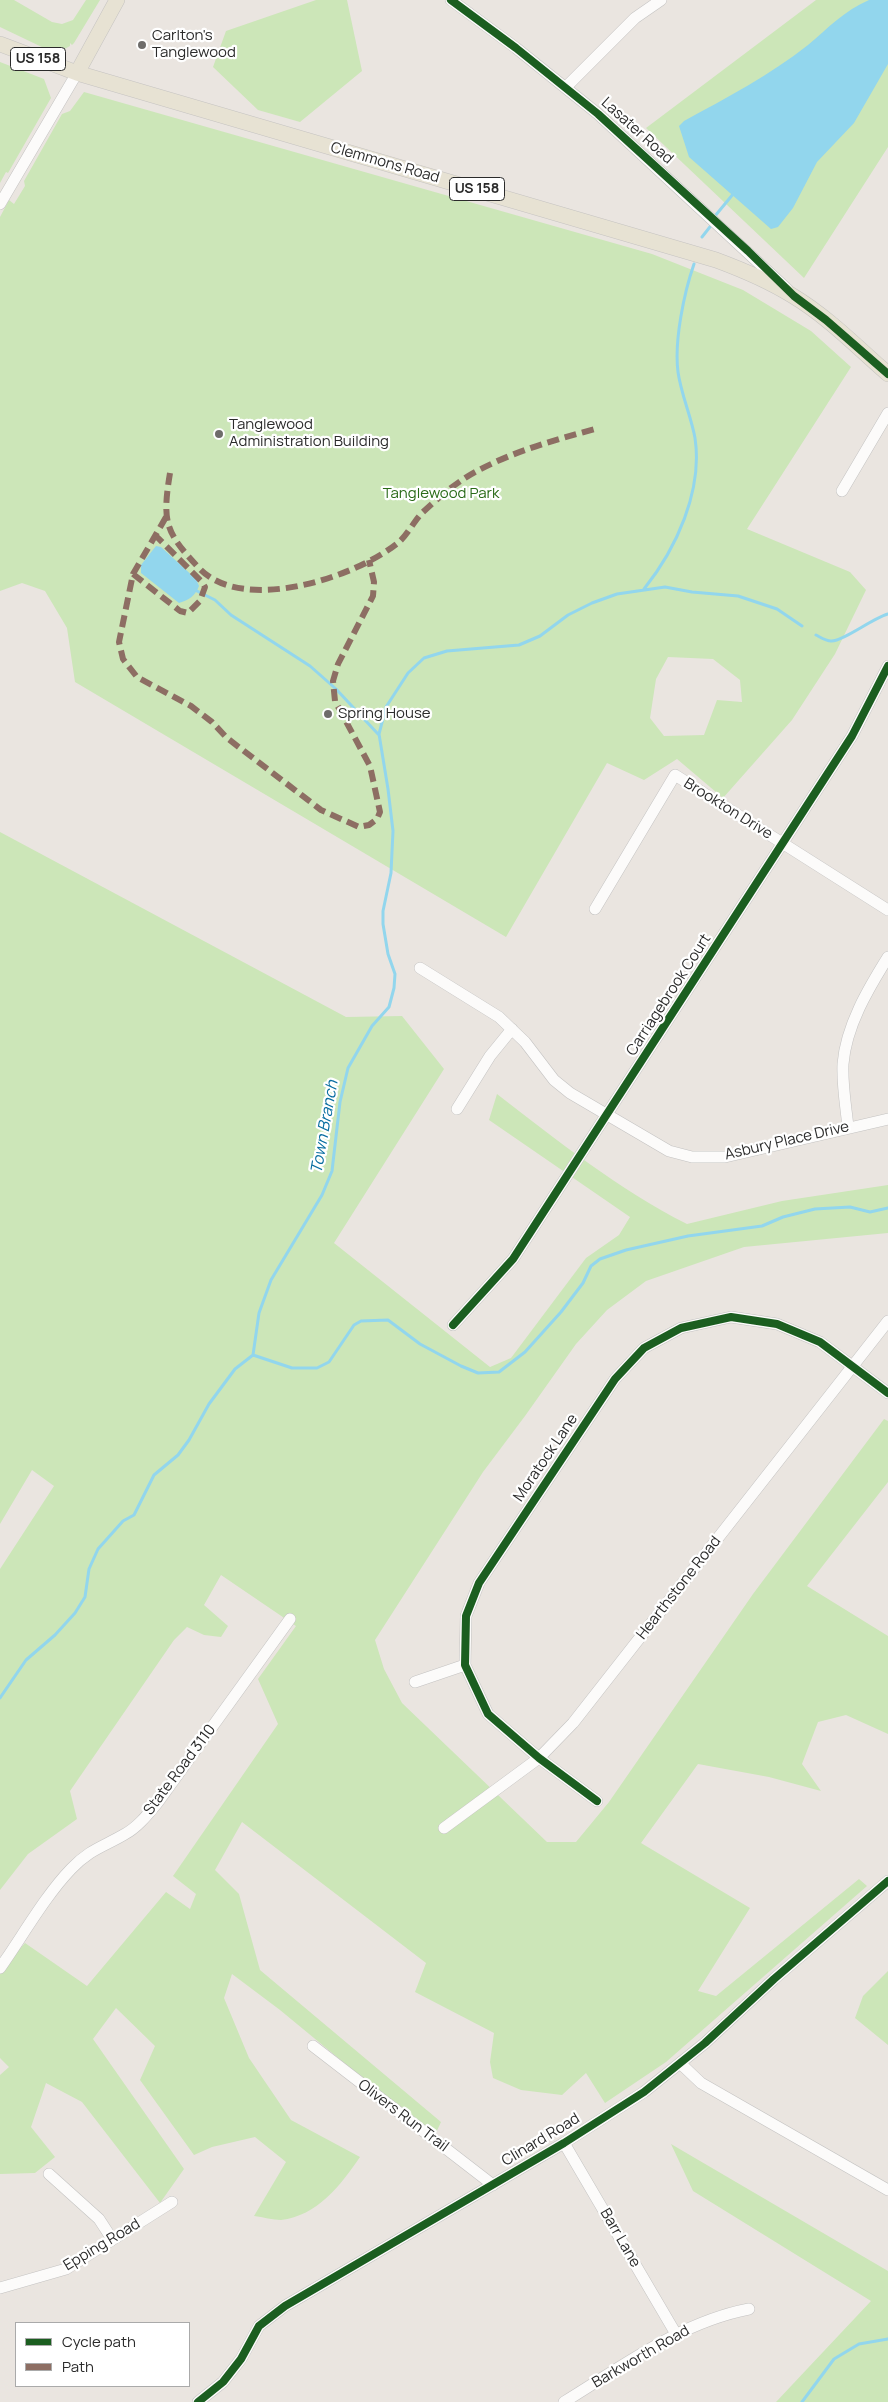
<!DOCTYPE html>
<html>
<head>
<meta charset="utf-8">
<style>
	body { margin:0 }
	#map { position:relative; width:888px; height:2402px; overflow:hidden; background:#eae5e0; font-family:Manrope,sans-serif }
	canvas { display:block }
	.legend { position:absolute; left:15px; top:2322px; width:175px; height:65px; box-sizing:border-box; background:#fff; border:1px solid #aaa; margin:0; padding:6px 9px; list-style:none; font-size:15px; color:#2b2b2b }
	.legend li { display:flex; align-items:center; gap:10px; height:25px }
	.legend b { width:25px; border:1px solid #aaa }
</style>
</head>
<body>
<div id="map">
<canvas width="888" height="2402"></canvas>
<ul class="legend">
<li><b style="height:6px;background:#1b5e20"></b>Cycle path</li>
<li><b style="height:6px;background:#8d6e63"></b>Path</li>
</ul>
</div>
<script>
const g = document.querySelector('canvas').getContext('2d');
g.lineJoin = 'round';
function fillPath(path, color) { g.fillStyle = color; g.fill(path, 'evenodd'); }
function stroke(path, color, width, dash) { g.strokeStyle = color; g.lineWidth = width; g.lineCap = dash ? 'butt' : 'round'; g.setLineDash(dash || []); g.stroke(path); }
function drawText(font, color, halo, rows, align = 'center') {
  g.font = font + ' Manrope,sans-serif'; g.lineWidth = 4.5; g.setLineDash([]); g.textBaseline = 'middle'; g.strokeStyle = halo; g.fillStyle = color; for (const [text, x, y, turn = 0] of rows) {
    g.save(); g.translate(x, y); g.rotate((+turn || 0) * Math.PI / 180); g.textAlign = isNaN(turn) ? turn : align; if (halo) g.strokeText(text, 0, 0); g.fillText(text, 0, 0); g.restore();
  }
}
const green = new Path2D(`
	M0 0H14L52 22 62 24 73 20 86 0H100L74 43 72 45 70 43V46L57 53 46 49 0 27Z
	M316 0H347L362 71 300 122 258 110 213 67 226 31Z
	M816 0H888V147L804 278 646 128Z
	M0 62 44 79 51 98 8 173 6 172 0 183Z
	M84 92 652 254 743 290 811 331 851 367 747 529 850 572 866 590 835 654 792 720 723 798 677 759 644 780 607 763 506 937 75 682 67 628 45 591 22 583 0 591V217L9 200 14 204 25 186 24 181 62 114 70 111ZM668 657 713 659 740 680 742 702 717 700 704 735 664 736 650 718 656 679Z
	M0 832 346 1017 402 1016 444 1069 334 1243 490 1367 511 1358 586 1258 619 1235 630 1217 489 1120 497 1094C557 1140 619 1190 687 1224L782 1201 888 1185V1233L744 1247 646 1281 607 1310 576 1344 525 1416 483 1472 375 1640 384 1669 402 1703 547 1842H576L609 1802 753 1594 884 1419 888 1421V1482L807 1586 888 1636V1734L846 1715 818 1722 802 1764 821 1791 769 1777 698 1764 641 1843 750 1908 698 1991 716 1996 859 1879 867 1886 666 2062 605 2103 586 2073 562 2095 521 2090 493 2078 490 2062 494 2033 415 1992 426 1963 242 1822 215 1870 239 1894 260 1970 441 2122 434 2137 280 2010 232 1974 224 1998 249 2058 291 2120 360 2157C341 2185 317 2216 281 2220 273 2220 263 2217 254 2216L286 2162 255 2137 212 2147 194 2155 140 2080 155 2046 116 2008 93 2039 184 2169 160 2203 82 2102 46 2083 31 2127 55 2157 35 2173 0 2174V2075L9 2067 0 2058V1971L25 1943 87 1986 166 1892 190 1909 196 1894 173 1876 278 1724 258 1679 296 1626 221 1575 204 1605 228 1626 221 1637 204 1635 187 1627 174 1640 70 1791 77 1819 28 1854 0 1890V1569L54 1486 32 1470 0 1524Z
	M888 1971V2045L855 2018 863 1996Z
	M671 2144 888 2271V2402H776L871 2301 693 2191Z`);
const water = new Path2D(`
	M869 0H888V64L854 123 817 162 793 208 778 227 771 229 689 157 679 126 684 121C726 98 770 75 808 45 827 29 845 10 869 0Z
	M156 546 161 547 196 579 199 586C195 596 189 600 179 603L141 573V565Z`);
const stream = new Path2D(`
	M715 216 734 193
	M702 237 713 223
	M644 589C676 549 703 491 695 438 691 416 681 394 678 372 674 341 684 293 694 264
	M195 590 215 600 231 615 310 666 336 689 378 734
	M816 635C820 637 826 641 831 641 842 642 873 618 888 614
	M253 1355 292 1368H317L329 1362 354 1325 361 1321 388 1320 420 1344 461 1366 478 1373 499 1372 525 1352 561 1312 583 1283 591 1266 600 1259 626 1250 688 1236 762 1226 783 1217 815 1209 850 1207 870 1212 888 1208
	M0 1698 26 1660 55 1635 75 1613 85 1597 89 1569 98 1549 123 1521 134 1515 154 1475 178 1455 189 1440 209 1404 235 1369 253 1355 259 1313 271 1280 322 1195 332 1171 340 1102 348 1068 372 1026 389 1007 394 988 395 974 388 954 383 924V911L391 873 393 831 388 789 379 734 386 707 408 673 424 658 447 651 519 645 540 636 568 615 592 603 617 594 665 587 692 592 738 596 777 609 802 626
	M802 2402 834 2359 859 2344 888 2339`);
const minor = new Path2D(`
	M451 0 516 48 598 114 788 290
	M566 87 635 18 661 0
	M0 204 77 73
	M842 491 888 413
	M595 909 675 775 888 910
	M420 968 499 1017 525 1042 554 1080 570 1093 669 1151 692 1157H725L888 1119
	M457 1109 490 1056 512 1029
	M848 1127C846 1107 842 1085 843 1064 846 1026 868 989 888 957
	M453 1325 513 1259 852 736 888 666
	M415 1682 465 1665
	M597 1801 539 1758 488 1714 465 1665 466 1616 479 1583 615 1379 644 1348 681 1328 731 1317 777 1324 820 1342 888 1393
	M444 1828 539 1758 573 1723 888 1321
	M0 1968C22 1937 45 1896 71 1869 90 1849 103 1847 125 1834 138 1827 148 1814 158 1802L290 1619
	M313 2046 493 2185
	M681 2064 701 2083 888 2190
	M564 2143 676 2334
	M49 2174 99 2219 112 2239
	M0 2288 66 2269 172 2202
	M198 2402 223 2382 241 2359 259 2326 285 2306 564 2143 644 2092 705 2043 774 1979 888 1881
	M564 2402C623 2366 681 2322 749 2309`);
const major = new Path2D(`
	M0 44 77 73 716 260C743 270 769 281 793 296 828 317 858 348 888 374
	M77 73 117 0`);
const quiet = new Path2D(`
	M170 473C162 522 165 532 199 568 243 615 357 577 399 542 408 534 414 521 423 512 439 497 458 481 477 471 515 451 554 440 595 429
	M166 517 133 574 119 642 123 659 137 677 191 706 212 722 227 738 321 810 359 827 369 825 377 819 380 812 370 766 335 701 333 681 338 664 373 596 374 582 369 560
	M133 574 180 611 188 613 200 601 205 587 202 582 156 536`);
const cycleway = new Path2D(`
	M451 0 516 48 598 114 748 251 794 296 826 320 888 374
	M453 1325 513 1259 852 736 888 666
	M597 1801 539 1758 488 1714 465 1665 466 1616 479 1583 615 1379 644 1348 681 1328 731 1317 777 1324 820 1342 888 1393
	M198 2402 223 2382 241 2359 259 2326 285 2306 564 2143 644 2092 705 2043 774 1979 888 1881`);
const markers = [
	[142,45,5,"#6e6c6a"],
	[219,434,5,"#6e6c6a"],
	[328,714,5,"#6e6c6a"]
];
const shields = [
	[38,59,55],
	[477,189,55]
];
const shieldNames = [
	["US 158",38,59],
	["US 158",477,189]
];
const poiNames = [
	["Carlton's",152,36],
	["Tanglewood",152,53],
	["Tanglewood",229,425],
	["Administration Building",229,442],
	["Spring House",338,714]
];
const streetNames = [
	["Lasater Road",637,131,42],
	["Clemmons Road",385,163,16],
	["Brookton Drive",728,809,32],
	["Carriagebrook Court",669,995,-57],
	["Asbury Place Drive",787,1141,-13],
	["Moratock Lane",546,1458,-56],
	["Hearthstone Road",679,1588,-52],
	["State Road 3110",180,1770,-53],
	["Olivers Run Trail",403,2116,37],
	["Clinard Road",541,2140,-31],
	["Barr Lane",620,2238,60],
	["Epping Road",102,2245,-31],
	["Barkworth Road",641,2357,-30]
];
const parkNames = [
	["Tanglewood Park",441,494]
];
const waterNames = [
	["Town Branch",325,1127,-80]
];
fillPath(green, '#cce6b8');
fillPath(water, '#92d6ed');
stroke(stream, '#92d6ed', 3);
stroke(minor, '#c3c2c1', 12);
stroke(major, '#c5c3c1', 16);
stroke(minor, '#fcfbfa', 11);
stroke(major, '#e7e2d3', 15);
stroke(quiet, '#8d6e63', 6, [12, 6]);
stroke(cycleway, '#1b5e20', 8);
for (const [x, y, r, color] of markers) { const dot = new Path2D(); dot.arc(x, y, r, 0, 2 * Math.PI); g.fillStyle = color; g.fill(dot); stroke(dot, '#fff', 2); }
for (const [x, y, w] of shields) { const box = new Path2D(); box.roundRect(x - w / 2, y - 11.5, w, 23, 4); g.fillStyle = '#fff'; g.fill(box); stroke(box, '#2b2b2b', 1); }
drawText('bold 14px', '#2b2b2b', null, shieldNames);
drawText('15px', '#2b2b2b', '#fff', poiNames, 'left');
drawText('15px', '#2b2b2b', '#fff', streetNames);
drawText('15px', '#2a6b18', '#fff', parkNames);
drawText('italic 16px', '#096ea1', '#fff', waterNames);
</script>
</body>
</html>
